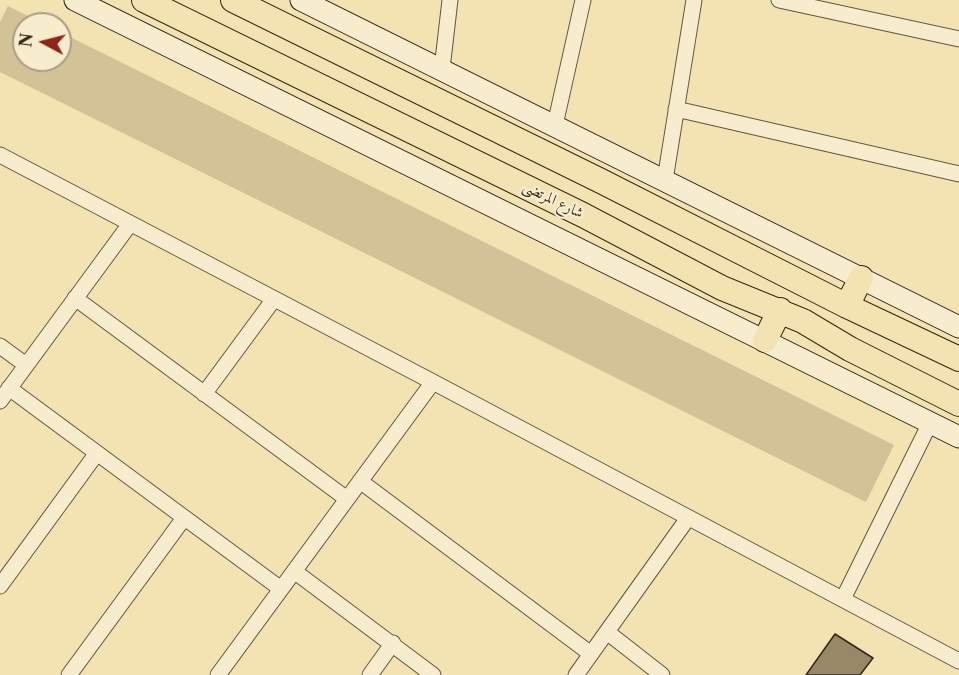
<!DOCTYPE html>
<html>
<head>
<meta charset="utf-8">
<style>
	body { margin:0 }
	#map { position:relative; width:959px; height:675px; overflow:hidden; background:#f3e2b2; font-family:"Libre Caslon Text",serif }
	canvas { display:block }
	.north { position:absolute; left:12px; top:12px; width:60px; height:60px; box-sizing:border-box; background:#f7eccd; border:2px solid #a99d84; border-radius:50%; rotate:277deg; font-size:16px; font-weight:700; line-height:24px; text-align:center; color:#342616 }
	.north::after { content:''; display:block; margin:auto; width:21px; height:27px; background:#8f2418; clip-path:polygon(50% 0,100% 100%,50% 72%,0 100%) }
</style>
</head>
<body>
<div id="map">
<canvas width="959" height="675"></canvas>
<div class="north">N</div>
</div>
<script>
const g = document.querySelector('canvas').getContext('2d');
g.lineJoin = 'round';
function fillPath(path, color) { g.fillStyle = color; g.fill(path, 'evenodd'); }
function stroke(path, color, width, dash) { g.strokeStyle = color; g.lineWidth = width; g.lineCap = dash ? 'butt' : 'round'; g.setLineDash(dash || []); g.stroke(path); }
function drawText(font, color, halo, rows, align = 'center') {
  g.font = font + ' "Libre Caslon Text",Amiri,serif'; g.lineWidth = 4.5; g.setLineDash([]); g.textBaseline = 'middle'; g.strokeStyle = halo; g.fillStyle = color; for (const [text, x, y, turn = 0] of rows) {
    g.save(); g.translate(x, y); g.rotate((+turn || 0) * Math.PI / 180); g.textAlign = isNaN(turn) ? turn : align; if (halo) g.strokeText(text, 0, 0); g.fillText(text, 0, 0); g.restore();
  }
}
const green = new Path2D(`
	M8 6 44 24H24V60H60V32L894 445 866 502 0 72V22Z`);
const building = new Path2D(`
	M835 634 873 658 860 675H806Z`);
const street = new Path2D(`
	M779 0 959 39
	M442 69 450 0
	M676 109 959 174
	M555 125 583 0
	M0 155 433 382 959 661
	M665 180 694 0
	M75 298 347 499
	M0 346 26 365
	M9 388 281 589
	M204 394 274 299
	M0 401 130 224
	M360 481 591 654
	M294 571 433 675
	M0 586 97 453
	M843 599 930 423
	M607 632 662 675
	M69 675 184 518
	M218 675 433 382
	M370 675 393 643
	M576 675 688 518`);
const secondary = new Path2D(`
	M75 0 959 437
	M301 0 959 327`);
const primary = new Path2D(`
	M144 0 583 215 722 288 803 321 850 349 959 404
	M233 0 601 181 847 306 959 359
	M847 306 861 278
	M765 340 780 310`);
const streetNames = [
	["شارع المرتضى",553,200,26]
];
fillPath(green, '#d3c297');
fillPath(building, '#978867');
stroke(building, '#342616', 1.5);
stroke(street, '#64553d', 17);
stroke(secondary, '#342616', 23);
stroke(primary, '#342616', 26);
stroke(street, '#f7eccd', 15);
stroke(secondary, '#f7eccd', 21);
stroke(primary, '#f3e2b2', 24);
drawText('15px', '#342616', '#f7eccd', streetNames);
</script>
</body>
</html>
